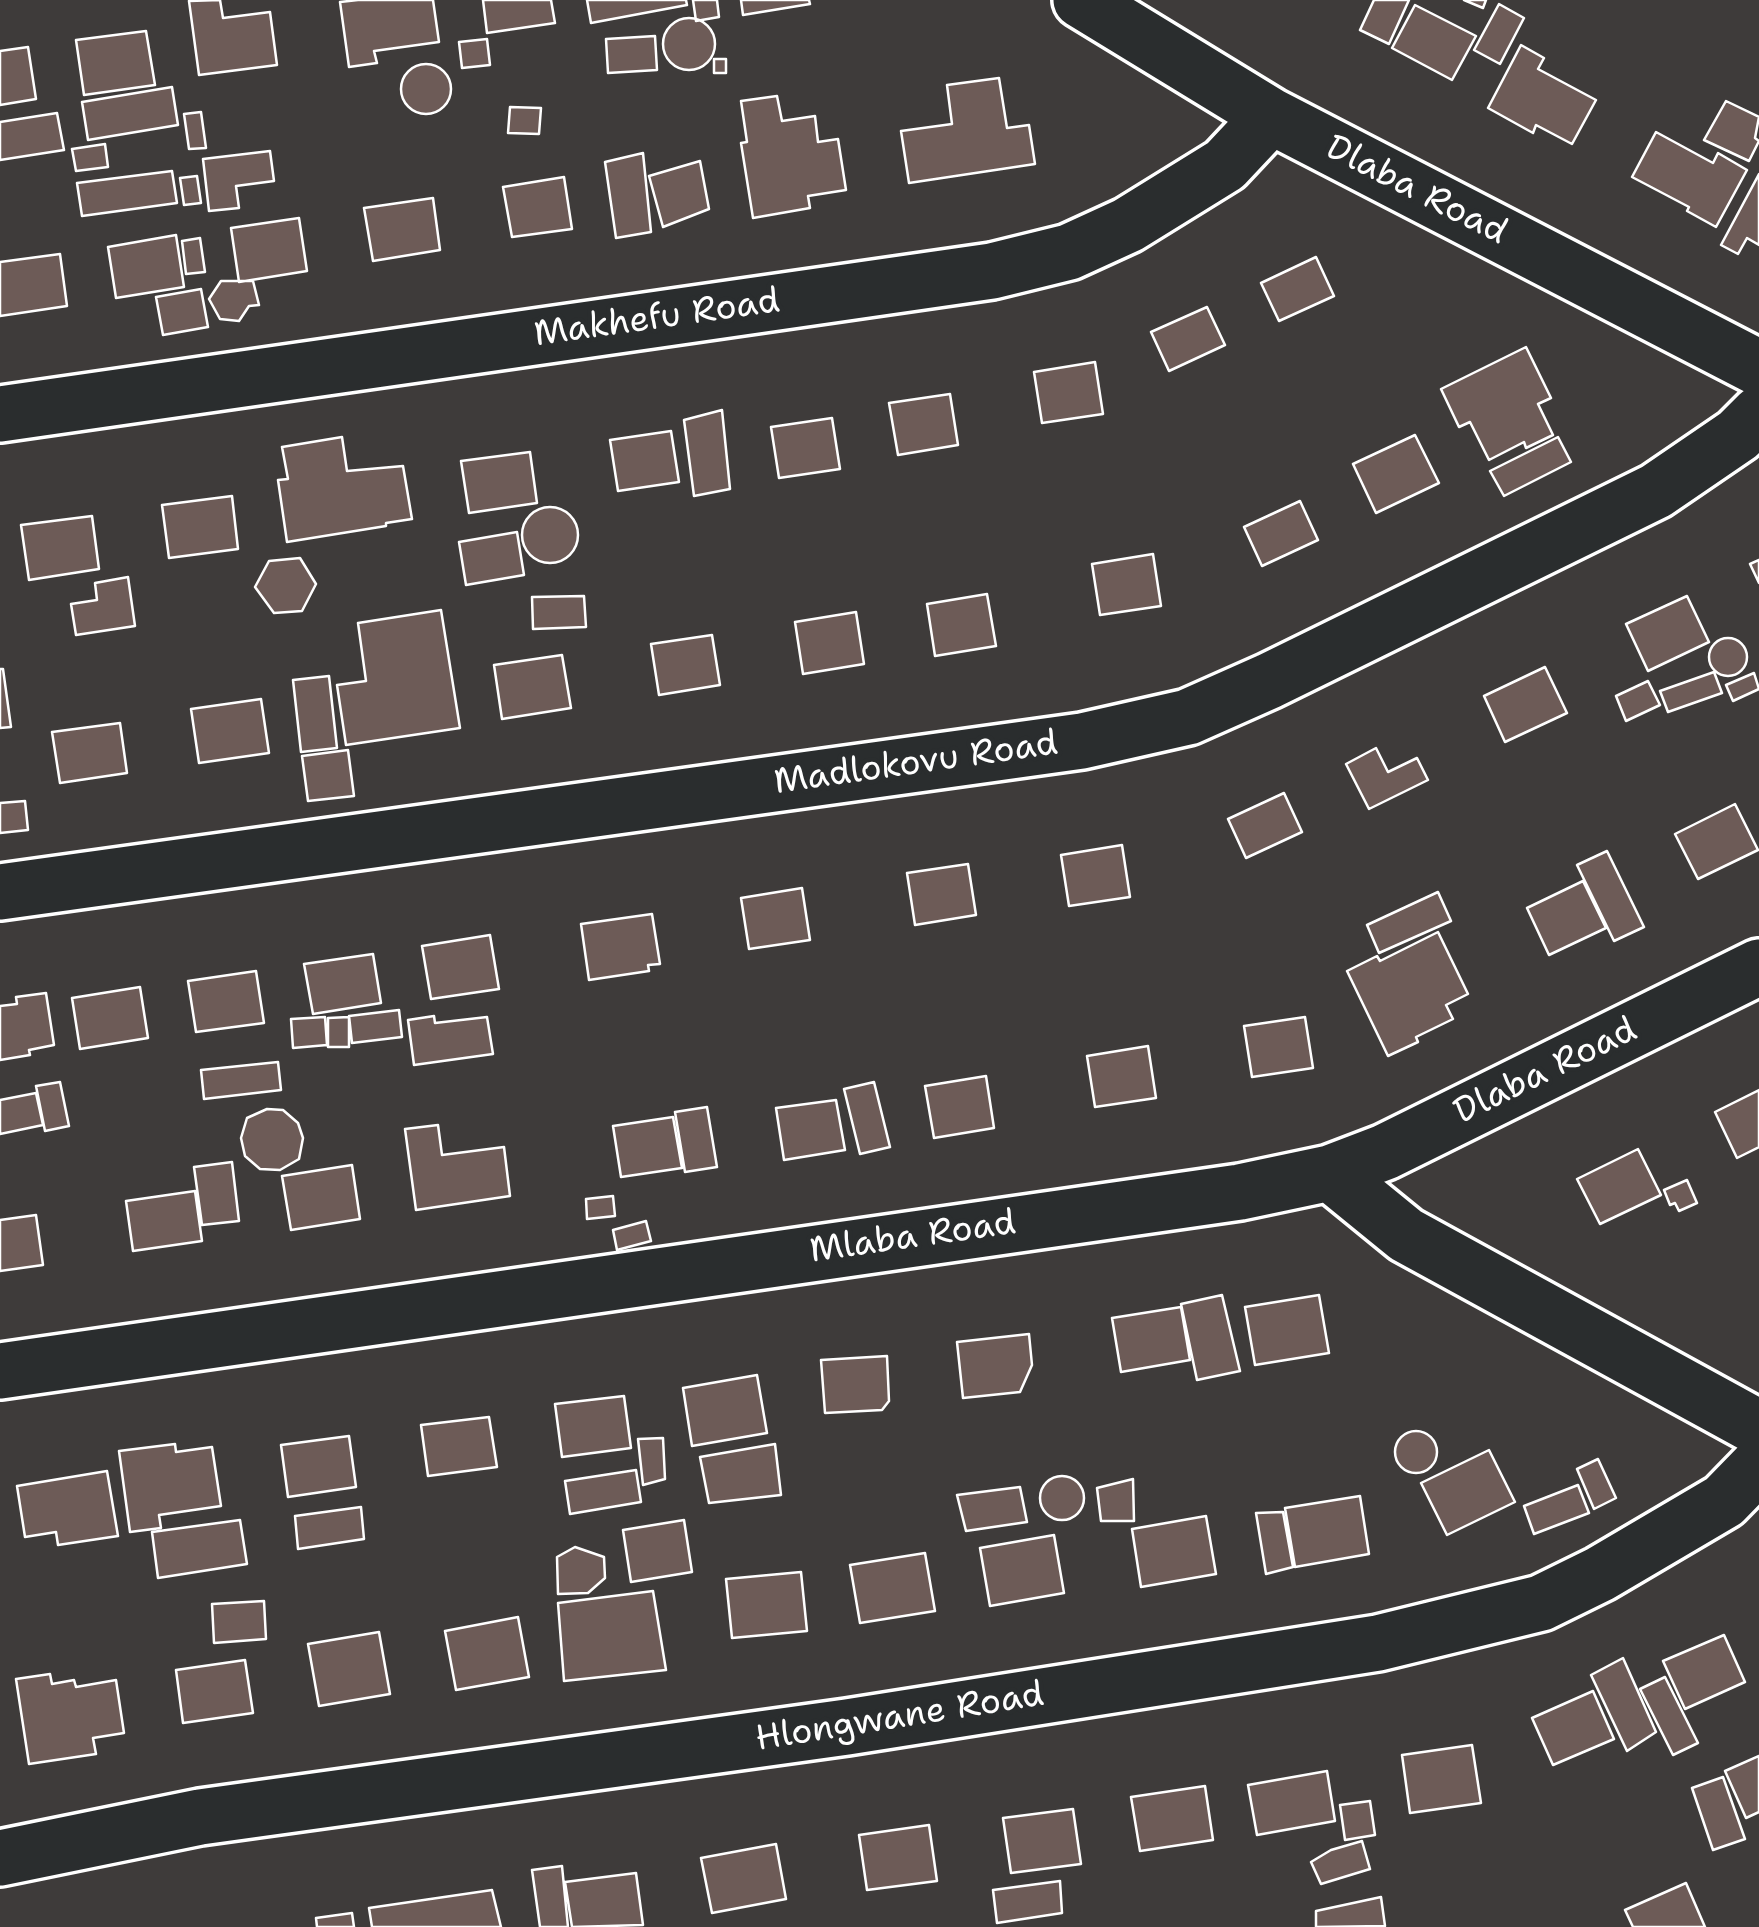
<!DOCTYPE html>
<html>
<head>
<meta charset="utf-8">
<style>
	body { margin:0 }
	canvas { display:block; background:#3e3b3a }
</style>
</head>
<body>
<canvas width="1759" height="1927"></canvas>
<script>
const g = document.querySelector('canvas').getContext('2d');
g.lineJoin = 'round';
function fillPath(path, color) { g.fillStyle = color; g.fill(path, 'evenodd'); }
function stroke(path, color, width, dash) { g.strokeStyle = color; g.lineWidth = width; g.lineCap = dash ? 'butt' : 'round'; g.setLineDash(dash || []); g.stroke(path); }
function drawText(font, color, halo, rows, align = 'center') {
  g.font = font + ' "Shantell Sans",sans-serif'; g.lineWidth = 9; g.setLineDash([]); g.textBaseline = 'middle'; g.strokeStyle = halo; g.fillStyle = color; for (const [text, x, y, turn = 0] of rows) {
    g.save(); g.translate(x, y); g.rotate((+turn || 0) * Math.PI / 180); g.textAlign = isNaN(turn) ? turn : align; if (halo) g.strokeText(text, 0, 0); g.fillText(text, 0, 0); g.restore();
  }
}
const building = new Path2D(`
	M220 0 223 18 270 12 277 65 199 75 189 1Z
	M358 0H433L439 42 374 51 377 63 349 67 340 2Z
	M483 0H551L555 23 487 33Z
	M587 0H686L687 5 591 23Z
	M693 0H717L719 17 696 21Z
	M741 0H809L810 4 743 15Z
	M1374 0H1409L1389 44 1360 30Z
	M1464 0H1486L1483 8Z
	M1499 4 1524 18 1500 64 1474 50Z
	M1415 5 1476 36 1452 80 1392 48Z
	M663 44a26 26 0 1 1 52 0a26 26 0 1 1-52 0Z
	M146 31 155 85 84 95 76 40Z
	M655 36 657 70 608 73 606 39Z
	M487 39 490 65 462 68 459 42Z
	M1521 45 1544 58 1538 69 1596 100 1572 144 1536 125 1533 133 1488 108Z
	M28 47 36 99 0 105V51Z
	M714 59H726V73H714Z
	M401 89a25 25 0 1 1 50 0a25 25 0 1 1-50 0Z
	M999 78 1007 128 1029 125 1035 164 909 183 901 131 952 124 947 85Z
	M172 87 178 125 88 140 82 102Z
	M777 96 782 121 815 116 818 142 838 139 846 190 808 196 810 208 753 218 741 143 747 142 741 101Z
	M1726 101 1759 117 1755 138 1759 141 1749 161 1704 140Z
	M510 107 541 108 539 134 508 133Z
	M201 112 206 148 189 149 184 114Z
	M57 113 64 150 0 160V122Z
	M1656 132 1713 163 1718 153 1747 170 1716 227 1687 211 1689 207 1632 177Z
	M105 144 108 167 76 171 72 149Z
	M270 151 274 181 236 186 239 208 209 211 203 159Z
	M643 153 651 232 616 238 605 162Z
	M700 161 709 209 663 227 649 176Z
	M172 171 177 203 82 216 77 183Z
	M1759 174V245L1747 238 1738 254 1721 245Z
	M197 176 201 203 184 205 180 178Z
	M564 177 572 229 512 237 503 187Z
	M433 198 440 250 373 261 364 208Z
	M299 218 307 271 239 282 231 228Z
	M176 235 184 287 116 298 108 247Z
	M200 238 205 272 186 274 182 241Z
	M60 254 67 306 0 316V262Z
	M1316 257 1334 296 1279 321 1261 283Z
	M221 281H253L259 305 249 306 239 321 220 319 209 299Z
	M201 289 208 327 163 335 156 297Z
	M1207 307 1225 345 1169 371 1151 332Z
	M1526 347 1551 398 1538 404 1553 435 1526 448 1524 442 1489 460 1470 422 1459 427 1441 389Z
	M1095 362 1103 414 1042 423 1034 372Z
	M950 394 958 445 898 455 889 403Z
	M722 410 730 489 694 496 684 420Z
	M832 418 840 469 779 478 771 427Z
	M671 431 679 482 618 491 610 440Z
	M1415 435 1439 483 1376 513 1353 464Z
	M342 437 347 471 403 466 412 519 386 523V526L287 542 278 480 288 479 282 447Z
	M1558 437 1571 462 1504 496 1490 471Z
	M530 452 537 503 469 513 461 461Z
	M232 496 238 549 169 558 162 505Z
	M1300 501 1318 540 1262 566 1244 527Z
	M522 535a28 28 0 1 1 56 0a28 28 0 1 1-56 0Z
	M92 516 99 569 29 580 21 525Z
	M517 532 524 575 466 585 459 542Z
	M1153 554 1161 606 1100 615 1092 564Z
	M300 558 316 584 302 611 274 613 255 587 269 561Z
	M1759 560V583L1750 564Z
	M128 577 135 626 76 635 71 604 97 600 95 583Z
	M987 594 996 646 935 656 927 604Z
	M584 596 586 627 533 629 532 597Z
	M1687 596 1709 642 1648 671 1626 624Z
	M441 610 460 728 346 745 337 685 366 681 358 623Z
	M856 612 864 664 803 674 795 622Z
	M712 635 720 685 659 695 651 644Z
	M1709 657a19 19 0 1 1 38 0a19 19 0 1 1-38 0Z
	M562 655 571 708 502 719 494 665Z
	M1545 667 1567 713 1505 742 1484 696Z
	M0 669H3L11 727 0 728Z
	M1714 672 1722 693 1668 712 1660 691Z
	M1754 673 1759 689 1733 701 1726 685Z
	M329 676 337 748 301 752 293 680Z
	M1648 681 1660 705 1626 721 1616 696Z
	M261 699 269 753 199 763 191 709Z
	M120 723 127 773 60 783 52 732Z
	M1376 748 1388 772 1417 758 1428 780 1369 809 1346 764Z
	M348 750 354 796 308 801 302 756Z
	M1284 793 1302 832 1246 858 1228 819Z
	M25 801 28 830 0 833V803Z
	M1735 804 1758 850 1698 879 1675 834Z
	M1122 845 1130 897 1069 906 1061 855Z
	M1607 851 1644 927 1614 941 1577 865Z
	M968 864 976 915 915 925 907 873Z
	M1583 881 1606 928 1549 955 1527 908Z
	M802 888 810 940 749 949 741 898Z
	M1438 892 1451 921 1379 953 1367 925Z
	M652 914 660 964 648 965 649 971 589 980 581 924Z
	M1438 932 1468 994 1446 1005 1453 1019 1416 1037 1418 1042 1388 1056 1347 971 1377 956 1380 961Z
	M490 935 499 989 431 999 422 946Z
	M373 954 381 1003 313 1014 304 964Z
	M256 971 264 1023 196 1032 188 981Z
	M140 987 148 1038 80 1049 72 998Z
	M46 993 54 1045 29 1050 30 1055 0 1060V1006L17 1004 16 997Z
	M399 1010 402 1037 352 1043 349 1016Z
	M434 1016 435 1023 487 1017 493 1054 414 1065 408 1020Z
	M325 1017 327 1045 293 1048 291 1019Z
	M349 1017V1047H328V1018Z
	M1305 1017 1313 1068 1252 1077 1244 1026Z
	M1148 1046 1156 1098 1095 1107 1087 1056Z
	M278 1062 281 1090 204 1099 201 1070Z
	M986 1076 994 1128 934 1138 925 1086Z
	M60 1082 69 1126 45 1131 36 1086Z
	M874 1082 890 1147 860 1154 844 1089Z
	M1759 1090V1147L1737 1158 1715 1112Z
	M36 1093 43 1125 0 1134V1100Z
	M836 1100 845 1150 784 1160 776 1108Z
	M707 1107 717 1167 685 1172 675 1112Z
	M267 1109 283 1110 298 1123 303 1138 299 1159 280 1170 260 1169 245 1156 241 1138 247 1118Z
	M673 1117 682 1168 621 1177 613 1126Z
	M438 1125 442 1155 504 1147 510 1196 416 1210 405 1129Z
	M1638 1149 1661 1195 1600 1224 1577 1179Z
	M232 1162 239 1221 202 1225 194 1167Z
	M352 1165 360 1219 291 1230 282 1176Z
	M1687 1180 1697 1203 1679 1211 1675 1203 1670 1205 1664 1190Z
	M195 1191 202 1241 133 1251 126 1201Z
	M613 1196 615 1216 587 1219 586 1199Z
	M36 1215 43 1265 0 1271V1220Z
	M646 1221 651 1241 617 1250 613 1230Z
	M1222 1295 1240 1371 1197 1380 1181 1304Z
	M1319 1295 1329 1353 1255 1365 1245 1307Z
	M1181 1307 1190 1360 1121 1372 1112 1318Z
	M1029 1334 1032 1365 1020 1392 963 1398 957 1342Z
	M887 1356 889 1401 882 1410 825 1413 821 1360Z
	M757 1375 767 1433 692 1446 683 1388Z
	M624 1396 631 1448 562 1457 555 1404Z
	M489 1417 497 1467 428 1476 421 1425Z
	M1395 1452a21 21 0 1 1 42 0a21 21 0 1 1-42 0Z
	M349 1436 356 1487 288 1497 281 1445Z
	M663 1438 665 1479 643 1485 638 1439Z
	M175 1444 176 1452 212 1447 221 1506 159 1515 161 1528 130 1532 119 1451Z
	M775 1444 781 1495 709 1503 700 1457Z
	M1489 1450 1515 1502 1447 1535 1421 1483Z
	M1598 1459 1616 1498 1594 1509 1577 1469Z
	M636 1470 641 1502 570 1514 565 1481Z
	M107 1471 118 1536 58 1545 56 1532 25 1537 17 1486Z
	M1040 1498a22 22 0 1 1 44 0a22 22 0 1 1-44 0Z
	M1133 1479 1134 1521H1101L1097 1488Z
	M1578 1485 1589 1513 1534 1534 1524 1506Z
	M1020 1487 1027 1522 966 1531 957 1495Z
	M1360 1496 1369 1554 1295 1567 1285 1508Z
	M361 1507 364 1539 298 1549 295 1516Z
	M1283 1512 1293 1567 1266 1574 1256 1513Z
	M1206 1516 1216 1574 1141 1587 1132 1529Z
	M240 1520 247 1564 158 1578 152 1532Z
	M684 1520 692 1572 631 1582 623 1530Z
	M1054 1535 1064 1593 990 1606 980 1548Z
	M575 1547 604 1557 605 1578 588 1593 558 1594 557 1557Z
	M925 1553 935 1611 860 1623 850 1565Z
	M801 1572 807 1631 732 1638 726 1579Z
	M653 1591 666 1670 564 1681 558 1603Z
	M264 1601 266 1639 214 1643 212 1604Z
	M518 1617 529 1677 456 1690 445 1631Z
	M379 1632 390 1694 319 1706 308 1644Z
	M1724 1635 1745 1682 1685 1709 1663 1661Z
	M1623 1658 1656 1732 1627 1751 1591 1675Z
	M245 1660 253 1713 183 1723 176 1670Z
	M50 1674 52 1684 74 1680 76 1687 116 1680 124 1733 93 1738 96 1754 29 1764 16 1679Z
	M1665 1677 1698 1743 1673 1755 1640 1689Z
	M1593 1691 1614 1739 1553 1765 1532 1718Z
	M1472 1745 1481 1803 1410 1813 1402 1755Z
	M1759 1756V1812L1746 1818 1725 1771Z
	M1327 1771 1335 1821 1257 1835 1248 1785Z
	M1723 1777 1745 1839 1713 1850 1692 1788Z
	M1205 1786 1213 1840 1140 1851 1131 1797Z
	M1370 1801 1375 1835 1345 1840 1340 1805Z
	M1073 1809 1081 1864 1011 1873 1003 1818Z
	M929 1825 937 1881 867 1890 859 1835Z
	M1362 1841 1370 1869 1321 1884 1311 1862 1331 1850Z
	M776 1844 786 1899 712 1913 701 1858Z
	M562 1866 568 1927H540L532 1870Z
	M636 1873 643 1925 572 1927 565 1882Z
	M1060 1881 1062 1913 997 1923 993 1890Z
	M1686 1883 1705 1927H1633L1625 1910Z
	M492 1890 501 1927H372L369 1908Z
	M1381 1897 1385 1926 1316 1927V1911Z
	M352 1913 354 1927H317L316 1918Z`);
const minor = new Path2D(`
	M1081 0 1271 116 1759 368
	M0 414 992 271 1069 252 1128 225 1225 165 1271 116
	M0 892 1082 741 1188 717 1269 681 1656 491 1738 435 1759 414
	M1330 1173 1385 1152 1759 967
	M0 1371 1240 1192 1330 1173 1406 1235 1759 1428
	M0 1858 200 1817 847 1727 1378 1643 1541 1603 1600 1574 1724 1501 1759 1465`);
const streetNames = [
	["Dlaba Road",1416,191,27],
	["Makhefu Road",657,319,-8],
	["Madlokovu Road",916,764,-8],
	["Dlaba Road",1546,1072,-26],
	["Mlaba Road",913,1238,-8],
	["Hlongwane Road",900,1718,-9]
];
fillPath(building, '#6d5b57');
stroke(building, '#fff', 2.5);
stroke(minor, '#fff', 62);
stroke(minor, '#2a2d2e', 55);
drawText('35px', '#fff', '#2a2d2e', streetNames);
</script>
</body>
</html>
